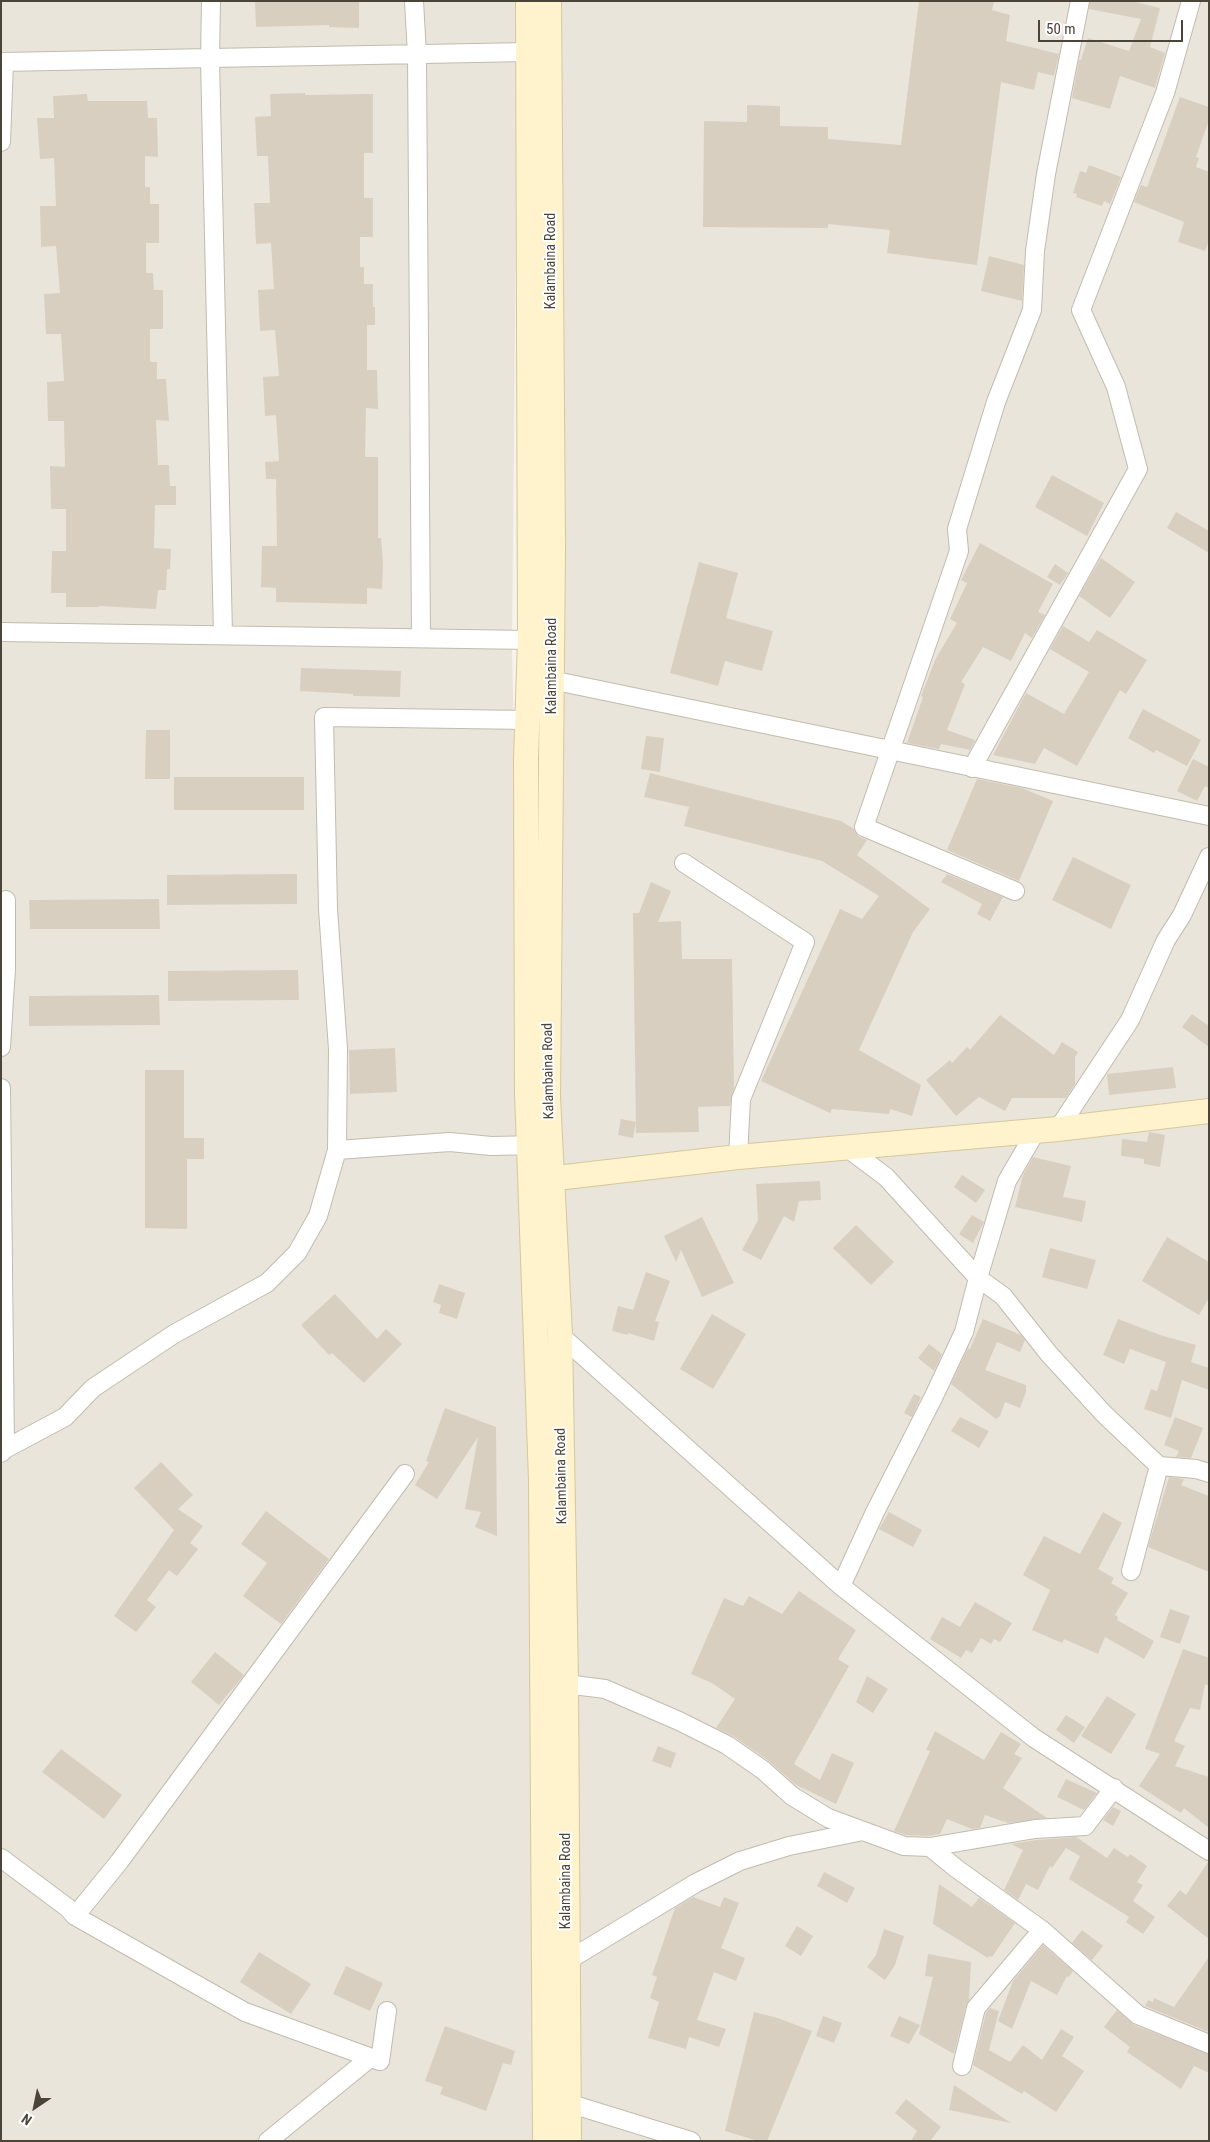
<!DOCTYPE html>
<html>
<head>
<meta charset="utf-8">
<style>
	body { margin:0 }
	#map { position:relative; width:1210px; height:2142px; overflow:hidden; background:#f6f3ec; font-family:"Roboto Condensed",sans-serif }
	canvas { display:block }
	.frame { position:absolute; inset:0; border:2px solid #4b4439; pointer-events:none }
	.north { position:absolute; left:10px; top:2082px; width:50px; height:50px; -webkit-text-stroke:4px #fff; paint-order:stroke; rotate:214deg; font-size:14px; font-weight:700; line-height:20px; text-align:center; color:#4b4439 }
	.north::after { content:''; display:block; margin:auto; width:18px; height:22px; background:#4b4439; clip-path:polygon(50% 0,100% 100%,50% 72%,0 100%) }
	.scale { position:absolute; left:1038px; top:20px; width:145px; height:22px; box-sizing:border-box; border:2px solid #4b4439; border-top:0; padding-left:6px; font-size:15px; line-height:18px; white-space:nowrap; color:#4b4439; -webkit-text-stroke:4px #fff; paint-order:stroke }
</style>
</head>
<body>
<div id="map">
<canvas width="1210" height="2142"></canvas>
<div class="frame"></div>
<div class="north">N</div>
<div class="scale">50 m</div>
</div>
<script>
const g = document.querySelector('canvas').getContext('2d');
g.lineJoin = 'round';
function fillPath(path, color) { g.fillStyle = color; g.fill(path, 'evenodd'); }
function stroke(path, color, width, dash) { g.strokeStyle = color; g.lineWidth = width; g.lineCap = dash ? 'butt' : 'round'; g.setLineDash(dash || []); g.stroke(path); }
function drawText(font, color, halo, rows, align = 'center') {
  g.font = font + ' "Roboto Condensed",sans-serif'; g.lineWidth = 4; g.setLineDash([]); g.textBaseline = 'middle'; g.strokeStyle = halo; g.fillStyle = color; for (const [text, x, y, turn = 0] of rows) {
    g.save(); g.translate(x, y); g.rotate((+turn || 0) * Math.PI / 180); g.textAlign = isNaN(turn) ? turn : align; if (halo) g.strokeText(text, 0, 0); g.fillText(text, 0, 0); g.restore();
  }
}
const residential = new Path2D(`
	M1 1H518L512 649 524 1186 541 2141H1Z
	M548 1H1209V2141H572L547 564Z`);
const building = new Path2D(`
	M255 1H359V28L329 27V25L256 27Z
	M919 1H994L992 10 1010 15 1006 41 1059 54 1054 76 1038 72 1034 90 1001 82 977 265 887 253 890 230 828 224V228L703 227 704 121 747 122V105L780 106V126L828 127V139L901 145Z
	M1090 1H1132L1160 8 1150 47 1165 53 1155 88 1120 76 1110 109 1072 98 1079 60H1081L1088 38 1129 51 1141 19 1089 9Z
	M305 93V95L373 94V153H364V198H373V237H360V267H364V284H373V307H375V325H367V370H377L378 409 366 408 365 457H378V538H381L383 563 382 589 367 588V604L276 602V588L261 587 262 546H277L276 479H266L265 462 279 461 276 415 265 416 263 377 279 376 275 330 260 331 258 290 274 289 271 243 256 244 254 203H270L268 156H257L255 117 271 116 270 94Z
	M87 94 88 101H147L148 118H157L158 157 145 156V187H150V204H159V243H146V273H153L154 290H163V329H150V362H157V379H166L169 421 156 420 158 465H169L170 486H176V505H155L154 548 171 549 170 569H167L166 590H158L156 609 99 606V607H66V593H51L52 551H66V509H51L50 466 65 467 64 421H48L47 382 64 381 61 334H46L44 294 60 293 56 246 41 247 40 206H56L54 158 40 159 37 118H54L53 96Z
	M1180 97 1209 107V120L1196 157 1199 158 1196 167 1209 172V240L1205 251 1178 242 1184 222 1134 202 1141 185 1147 187Z
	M1089 165 1121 177 1110 204 1104 201 1102 206 1076 197 1077 194 1073 193 1080 171 1086 173Z
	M989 256 1024 265 1022 301 981 291Z
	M1052 475 1104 503 1087 536 1035 507Z
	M1176 512 1209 531V553L1167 528Z
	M980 543 1053 584 1038 612 1045 615 1032 638 1025 633 1011 661 983 647 961 682 965 684 947 730 975 740 970 750 941 744 939 749 907 743 923 697 921 696 936 658 957 623 950 619 967 583 961 580Z
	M1101 558 1135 582 1110 618 1079 596Z
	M699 562 738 573 726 618 773 631 762 671 725 661 718 686 670 673Z
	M1055 564 1068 573 1060 585 1047 577Z
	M1063 626 1089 642 1097 630 1147 660 1126 694 1120 690 1077 766 1044 748 1035 764 993 755 1026 693 1064 714 1089 672 1050 649Z
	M301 668 401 671 400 697 353 696V694L300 691Z
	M1143 709 1201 740 1187 766 1156 750 1154 753 1128 738Z
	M146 730H170V779H145Z
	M646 736 664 738 660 772 641 769Z
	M1193 759 1209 767V788L1205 786 1197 801 1177 791Z
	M650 773 841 821 854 829 859 837 867 840 857 855 930 909 913 932 859 1050 921 1085 912 1116 890 1109 889 1114 832 1109 830 1113 761 1081 840 909 862 919 879 896 822 861 684 826 689 807 644 797Z
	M174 777H304V810H174Z
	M977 779 1022 788 1053 801 1019 881 947 850Z
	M1073 857 1131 885 1111 929 1052 900Z
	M297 874V904L167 905V875Z
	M947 874 1003 897 990 921 977 914 982 904 941 882Z
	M651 882 671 891 658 922 681 921 682 959H732L734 1089 730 1106 698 1107 699 1132 636 1133 633 913H639Z
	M159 899 160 929H30L29 900Z
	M298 970 299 1000 168 1001V971Z
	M159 995 160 1025 29 1026V996Z
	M1192 1014 1209 1026V1047L1182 1027Z
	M1000 1015 1054 1055 1062 1042 1078 1052 1075 1057V1084L1066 1098H1012L1005 1111 979 1097 956 1116 926 1080 950 1060 952 1063 967 1047 970 1050Z
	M395 1048 397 1092 350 1094 349 1050Z
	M1173 1067 1176 1088 1109 1095 1107 1074Z
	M145 1070H184V1138H204V1159H187V1229L145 1228Z
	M621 1119 636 1122 633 1138 618 1135Z
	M1149 1132 1165 1135 1160 1167 1144 1164V1159L1121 1156 1122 1139 1147 1142Z
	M1033 1157 1071 1166 1063 1197 1086 1201 1082 1222 1015 1207 1023 1175Z
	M962 1175 985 1190 976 1203 954 1187Z
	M820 1181 821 1200 799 1201 794 1222 784 1216 761 1260 742 1250 758 1220 756 1184Z
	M972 1215 984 1222 973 1243 959 1234Z
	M702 1217 734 1283 702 1297 681 1250 676 1262 664 1236Z
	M856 1225 894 1262 871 1285 833 1248Z
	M1167 1237 1209 1262V1298L1199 1315 1142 1281Z
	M1050 1248 1096 1260 1087 1289 1042 1277Z
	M646 1272 670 1281 655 1321 659 1322 654 1341 628 1333V1335L612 1331 618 1306 633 1310Z
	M439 1284 465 1293 457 1319 439 1313 441 1305 433 1302Z
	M335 1294 377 1339 386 1329 402 1344 364 1383 332 1353 329 1355 301 1325Z
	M712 1314 746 1334 713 1389 680 1369Z
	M983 1319 1021 1335 1025 1340 1020 1352 997 1342 985 1370 1026 1385V1392L1020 1408 1005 1402 1000 1416 996 1419 951 1384 968 1348 970 1349Z
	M1118 1319 1160 1335 1196 1345 1191 1362 1209 1368V1390L1182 1380 1171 1418 1144 1409 1151 1389 1157 1391 1166 1362 1130 1349 1124 1364 1103 1355Z
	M929 1344 942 1354 934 1371 918 1358Z
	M914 1394 921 1397 912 1417 904 1413Z
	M445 1408 496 1427 497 1536 475 1527 481 1512 465 1509 478 1437 437 1499 415 1485 429 1462 426 1461Z
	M960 1417 989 1431 979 1448 951 1431Z
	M1175 1417 1203 1428 1191 1458 1176 1457 1179 1451 1164 1445Z
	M161 1462 193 1495 178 1509 203 1526 190 1543 198 1549 177 1576 169 1570 147 1600 156 1607 136 1632 114 1616 174 1530 134 1488Z
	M1169 1477 1184 1479 1181 1485 1209 1496V1572L1148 1547Z
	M266 1511 329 1559 281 1624 243 1596 267 1563 241 1544Z
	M889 1512 922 1530 913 1547 879 1529Z
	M1103 1512 1122 1523 1098 1569 1114 1578 1111 1583 1128 1593 1115 1615 1118 1617 1117 1620 1154 1641 1144 1659 1105 1637 1098 1654 1064 1639 1062 1643 1032 1630 1050 1590 1023 1575 1044 1536 1080 1554Z
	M799 1591 856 1630 838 1659 849 1666 794 1764 820 1780 832 1753 854 1763 836 1804 796 1785 769 1761 733 1736 716 1728 735 1699 712 1683 691 1674 724 1598 743 1606 749 1596 782 1614Z
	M975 1602 1012 1623 1000 1642 994 1639 991 1644 981 1638 972 1653 966 1650 961 1658 930 1639 942 1617 960 1627Z
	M1170 1609 1190 1616 1180 1644 1160 1637Z
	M1183 1649 1209 1658V1686L1205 1684 1200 1710 1190 1708 1174 1741 1185 1746 1175 1766 1209 1777V1828L1184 1808 1181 1813 1139 1786 1160 1754 1145 1749Z
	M215 1652 244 1675 219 1705 191 1682Z
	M867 1676 888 1689 873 1713 856 1702Z
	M1107 1696 1136 1714 1111 1754 1081 1736Z
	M1066 1715 1085 1727 1074 1743 1056 1730Z
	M935 1731 984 1760 1001 1732 1021 1744 1014 1754 1022 1758 1003 1788 1047 1818 1008 1823 985 1815 980 1828 972 1829 947 1819 940 1834 929 1836 906 1835 894 1831 930 1751 926 1750Z
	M658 1746 676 1753 671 1768 652 1761Z
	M61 1749 122 1795 104 1819 42 1772Z
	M1066 1779 1097 1793 1084 1810 1057 1797Z
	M1113 1807 1121 1811 1113 1826 1103 1820Z
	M1076 1837 1107 1858 1114 1848 1128 1857 1130 1854 1147 1866 1137 1882 1143 1885 1133 1901 1155 1917 1143 1934 1126 1922 1129 1917 1069 1879 1080 1856 1066 1848 1052 1868 1050 1866 1038 1890 1026 1884 1018 1900 1004 1890 1023 1850 1011 1844 1036 1840Z
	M1208 1862H1209V1939L1167 1906 1180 1890 1186 1895Z
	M824 1872 855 1888 847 1903 817 1886Z
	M939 1884 972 1907 979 1898 1015 1923 992 1957 989 1956 988 1958 933 1924Z
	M693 1897 720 1907 724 1897 739 1903 721 1948 745 1958 736 1981 714 1972 697 2020 726 2029 719 2047 689 2037 686 2049 648 2038 659 2002 650 1998 657 1977 652 1975 675 1908Z
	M797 1926 813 1936 801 1956 785 1946Z
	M884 1929 904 1936 895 1965 885 1980 867 1967 876 1955Z
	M1082 1930 1103 1946 1092 1960 1072 1943Z
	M1043 1945 1073 1971 1069 1977 1067 1976 1057 1995 1031 1981 1012 2029 998 2021 1013 1981Z
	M259 1952 311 1984 291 2014 240 1982Z
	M928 1954 971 1962 969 2000 966 2006 954 2054 919 2034 933 1977 925 1976Z
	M1209 1957V2032L1145 2006 1148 2000 1153 2002 1154 1998 1174 2007Z
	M346 1966 383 1983 370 2011 333 1994Z
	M990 2008 999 2011 989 2050 1010 2062 1023 2045 1042 2060 1061 2029 1074 2037 1062 2056 1084 2071 1056 2112 1024 2091 1022 2094 973 2065 986 2013Z
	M1117 2010 1134 2025 1209 2054V2073L1194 2066 1181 2089 1127 2052 1130 2047 1104 2027Z
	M754 2012 778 2018 812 2031 767 2141H758L725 2131Z
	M823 2016 842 2023 834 2043 816 2036Z
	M899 2016 920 2025 909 2044 890 2036Z
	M445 2026 515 2051 511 2065 503 2063 486 2111 440 2094 443 2087 425 2081Z
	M954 2085 1011 2123 949 2110Z
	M906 2099 941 2127 930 2141H911L917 2131 895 2113Z`);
const street = new Path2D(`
	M211 1 210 59 223 635
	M414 1 417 55 421 638
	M1 62 528 52
	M1 142 4 62
	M1 632 530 640
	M551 680 1209 816
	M972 768 1138 469 1116 387 1081 310 1165 93 1191 1
	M684 863 805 942 741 1099 738 1157
	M1015 891 864 827 959 551 957 529 996 402 1032 310 1035 251 1046 174 1080 1
	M1 1047 6 968V900
	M1 1088 5 1449
	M1058 1129 1130 1020 1166 940 1182 915 1209 857
	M846 1147 886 1177 978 1278 1003 1296 1049 1354 1104 1414 1159 1466 1196 1469 1209 1473
	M337 1150 450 1142 491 1146 541 1145
	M560 1335 841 1586 1034 1738 1209 1851
	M1 1453 5 1449 65 1417 93 1388 174 1334 267 1283 297 1253 318 1216 337 1150 338 1049 328 909 324 717 527 720
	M1131 1571 1159 1466
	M841 1586 875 1512 934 1396 964 1332 978 1278 1007 1181 1036 1131
	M566 1684 605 1689 679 1721 727 1745 763 1770 792 1796 828 1818 904 1846 930 1847 1035 1829 1085 1826 1114 1788
	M930 1847 957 1869 1042 1930 1138 2015 1209 2044
	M1 1858 68 1908 75 1916 245 2012 380 2061 387 2011
	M75 1916 119 1862 405 1474
	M567 1961 696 1883 740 1861 789 1846 863 1831
	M962 2066 976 2008 1042 1930
	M568 2103 691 2141
	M268 2141 370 2058`);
const secondary = new Path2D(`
	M528 1 530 640 526 759 527 1092 541 1480 545 2141
	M549 1 553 547 548 1097 560 1335 566 1684 569 2141
	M539 1180 738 1157 1058 1129 1209 1111`);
const streetNames = [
	["Kalambaina Road",551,261,-90],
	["Kalambaina Road",552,666,-90],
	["Kalambaina Road",549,1071,-91],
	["Kalambaina Road",562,1476,-91],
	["Kalambaina Road",566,1881,-90]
];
fillPath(residential, '#eae5da');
fillPath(building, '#d8cfc1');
stroke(street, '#c2bbae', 20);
stroke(secondary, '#d6c79b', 26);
stroke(street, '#fff', 18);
stroke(secondary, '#fff3cd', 24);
drawText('14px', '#4b4439', '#fff', streetNames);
</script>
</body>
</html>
